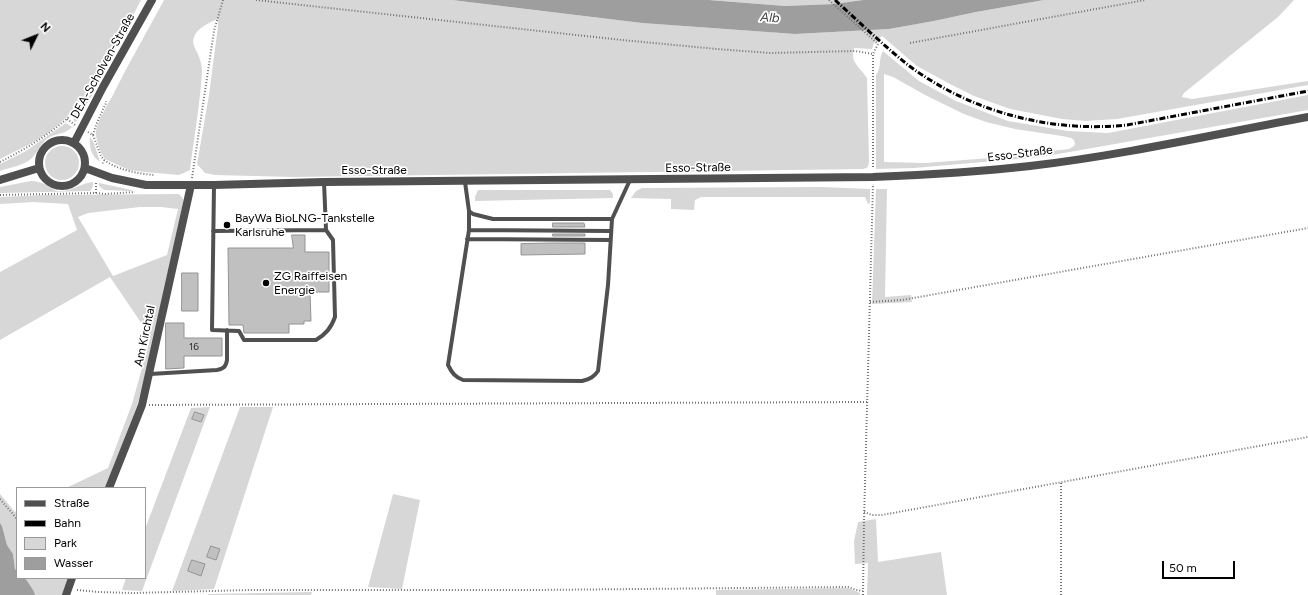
<!DOCTYPE html>
<html>
<head>
<meta charset="utf-8">
<style>
	body { margin:0 }
	#map { position:relative; width:1308px; height:595px; overflow:hidden; background:#fff; font-family:Figtree,sans-serif }
	canvas { display:block }
	.legend { position:absolute; left:16px; top:487px; width:130px; height:92px; box-sizing:border-box; background:#fff; border:1px solid #999; margin:0; padding:5px 7px; list-style:none; font-size:12px; color:#000 }
	.legend li { display:flex; align-items:center; gap:8px; height:20px }
	.legend b { width:20px; border:1px solid #999 }
	.north { position:absolute; left:16px; top:16px; width:40px; height:40px; -webkit-text-stroke:3px #fff; paint-order:stroke; rotate:47deg; font-size:11px; font-weight:700; line-height:16px; text-align:center; color:#000 }
	.north::after { content:''; display:block; margin:auto; width:14px; height:18px; background:#000; clip-path:polygon(50% 0,100% 100%,50% 72%,0 100%) }
	.scale { position:absolute; left:1162px; top:561px; width:73px; height:18px; box-sizing:border-box; border:2px solid #000; border-top:0; padding-left:5px; font-size:12px; line-height:14px; white-space:nowrap; color:#000; -webkit-text-stroke:3px #fff; paint-order:stroke }
</style>
</head>
<body>
<div id="map">
<canvas width="1308" height="595"></canvas>
<ul class="legend">
<li><b style="height:5px;background:#505050"></b>Straße</li>
<li><b style="height:5px;background:#000"></b>Bahn</li>
<li><b style="height:11px;background:#d7d7d7"></b>Park</li>
<li><b style="height:11px;background:#9e9e9e"></b>Wasser</li>
</ul>
<div class="north">N</div>
<div class="scale">50 m</div>
</div>
<script>
const g = document.querySelector('canvas').getContext('2d');
g.lineJoin = 'round';
function fillPath(path, color) { g.fillStyle = color; g.fill(path, 'evenodd'); }
function stroke(path, color, width, dash) { g.strokeStyle = color; g.lineWidth = width; g.lineCap = dash ? 'butt' : 'round'; g.setLineDash(dash || []); g.stroke(path); }
function drawText(font, color, halo, rows, align = 'center') {
  g.font = font + ' Figtree,sans-serif'; g.lineWidth = 3.5; g.setLineDash([]); g.textBaseline = 'middle'; g.strokeStyle = halo; g.fillStyle = color; for (const [text, x, y, turn = 0] of rows) {
    g.save(); g.translate(x, y); g.rotate((+turn || 0) * Math.PI / 180); g.textAlign = isNaN(turn) ? turn : align; if (halo) g.strokeText(text, 0, 0); g.fillText(text, 0, 0); g.restore();
  }
}
const green = new Path2D(`
	M0 0H141C118 44 96 91 58 125 41 140 20 149 0 159Z
	M164 0H452L642 23 795 34 889 29 934 21 976 12 1044 0H1294L1278 17 1184 93 1182 97 1192 99 1308 81V85L1117 119 1086 121 1062 119 1010 109 974 96 948 83 917 66 882 36 874 43 872 49 854 48C849 62 861 68 867 78L869 162C868 167 868 168 863 169L293 177 215 175 205 173 197 164 209 95 218 26V19C210 22 197 28 194 37 191 45 197 50 199 57 201 61 202 67 202 72 200 105 194 137 190 170L186 172 179 175 145 172 129 170 105 159C100 152 95 138 96 130 99 119 106 107 112 97 128 64 147 32 164 0Z
	M709 0H863L834 4 785 6Z
	M883 51 919 81 956 101 1008 121 1068 131 1108 133 1308 95V110L1041 157 914 168 876 169V75C882 67 878 59 883 51ZM884 74 893 77 927 96 964 114 986 122 1015 129 1062 136 1071 138 1074 140 1075 144 1074 146 1069 149 990 158 926 163 884 162Z
	M93 92H94L76 122 74 121 73 115Z
	M66 123 72 127C66 134 57 133 50 137 41 142 38 152 32 158 24 166 10 167 0 171V164L26 151Z
	M90 137 94 143 100 162C91 156 89 147 90 137Z
	M45 163a17 17 0 1 1 34 0a17 17 0 1 1-34 0Z
	M31 181C35 181 40 182 44 184 49 186 53 190 58 191 71 192 81 183 93 182 93 186 93 188 90 191L0 193V187Z
	M99 183 132 190V191L104 190 99 186Z
	M822 187 870 189V203L868 204 865 197H701L695 200 694 210 671 209V199L631 198 636 191 642 188Z
	M876 189H887L885 297 911 295 912 302 872 304Z
	M478 190H610L613 194V198L475 201V197Z
	M179 194 183 199V203L143 386 137 406 105 488H66L108 468 132 404 149 343 146 330 110 277 0 340V272L77 230 68 204 33 202 0 204V197L45 195ZM140 207H161L178 209 167 255 113 276 78 217 88 213Z
	M210 407 142 591 122 590 126 578H145V529L191 408Z
	M240 407H273L214 589 172 591Z
	M0 494 15 512 17 511V571L15 569 13 554 7 545 2 526 0 523Z
	M393 494 420 500 402 589 368 587Z
	M876 519 878 562 941 552 947 595H867L868 563 855 564 854 541 858 522Z
	M25 578H68L62 595H35C35 591 27 581 25 578Z
	M848 588 860 593V595H716V590Z
	M312 592 311 595H208V594Z`);
const water = new Path2D(`
	M452 0H709L785 6 834 4 863 0H1044L976 12 934 21 889 29 795 34 642 23Z
	M0 523 2 526 7 545 13 554 15 569 17 571V578H25C27 581 35 591 35 595H0Z`);
const building = new Path2D(`
	M553 223H584L585 227H553Z
	M553 234H585V236H553Z
	M292 235H305V252H329V292H310L311 321H304V324H289V333H244L243 325H229L228 248H293Z
	M553 243H585V254L521 255V244Z
	M182 273H198V311H182Z
	M166 323H184V338H222V356H184V368L166 369Z
	M195 412 204 415 201 422 192 419Z
	M211 546 220 549 216 560 207 557Z
	M192 560 205 564 201 576 188 571Z`);
const path = new Path2D(`
	M256 0 622 40 717 49 770 53 855 51 873 54
	M829 0 878 44 873 54V168
	M910 43 1145 0
	M67 119 75 125
	M88 132 93 135 101 156 104 160 102 165
	M93 135 96 125 106 103V101
	M104 160C118 170 139 174 155 175
	M0 162C33 145 65 126 88 96
	M192 178 214 31 223 0
	M96 193V181
	M0 195 96 193 105 194 135 192
	M870 302 902 300 1308 228
	M149 405 867 402
	M1061 483V595
	M0 499 17 519
	M864 512 872 515H882L1308 437
	M77 590 99 592 134 593 250 590H534L848 587 856 590 863 591
	M863 595 864 520 873 184`);
const service = new Path2D(`
	M465 182 469 211V230L448 365C452 373 455 377 463 380L582 381C590 379 594 377 598 371L608 285 612 219 630 180
	M214 185 212 330 239 331 244 340H316C326 334 331 328 335 317L333 240 326 230 324 182
	M469 211 473 214 493 219H612
	M469 230 610 231
	M213 231 326 230
	M467 239 610 240
	M150 374 217 370C223 369 226 367 227 360V330`);
const minor = new Path2D(`
	M39 163a23 23 0 1 1 46 0a23 23 0 1 1-46 0Z
	M74 143 103 87 152 0
	M85 168 112 178 146 185H214L324 182 873 177C926 175 978 172 1030 166 1124 155 1216 134 1308 117
	M0 180 39 168
	M109 488 142 405 191 185
	M66 595 72 578`);
const rail = new Path2D(`
	M835 0C859 22 883 45 908 65 971 112 1050 133 1127 125L1308 91`);
const markers = [
	[227,225,4,"#000"],
	[266,283,4,"#000"]
];
const numberNames = [
	["16",194,347]
];
const streetNames = [
	["DEA-Scholven-Straße",103,66,-61],
	["Esso-Straße",1020,154,-7],
	["Esso-Straße",698,168,-1],
	["Esso-Straße",374,170],
	["Am Kirchtal",145,336,-78]
];
const poiNames = [
	["BayWa BioLNG-Tankstelle",235,218],
	["Karlsruhe",235,232],
	["ZG Raiffeisen",274,276],
	["Energie",274,290]
];
const waterNames = [
	["Alb",770,18,3]
];
fillPath(green, '#d7d7d7');
fillPath(water, '#9e9e9e');
fillPath(building, '#c0c0c0');
stroke(building, '#949494', 1);
stroke(path, '#727272', 2, [1, 2]);
stroke(service, '#505050', 4);
stroke(minor, '#505050', 8);
stroke(rail, '#000', 3, [6, 2, 1, 2]);
for (const [x, y, r, color] of markers) { const dot = new Path2D(); dot.arc(x, y, r, 0, 2 * Math.PI); g.fillStyle = color; g.fill(dot); stroke(dot, '#fff', 1.5); }
drawText('10px', '#303030', null, numberNames);
drawText('12px', '#000', '#fff', streetNames);
drawText('12px', '#000', '#fff', poiNames, 'left');
drawText('italic 13px', '#3f3f3f', '#fff', waterNames);
</script>
</body>
</html>
